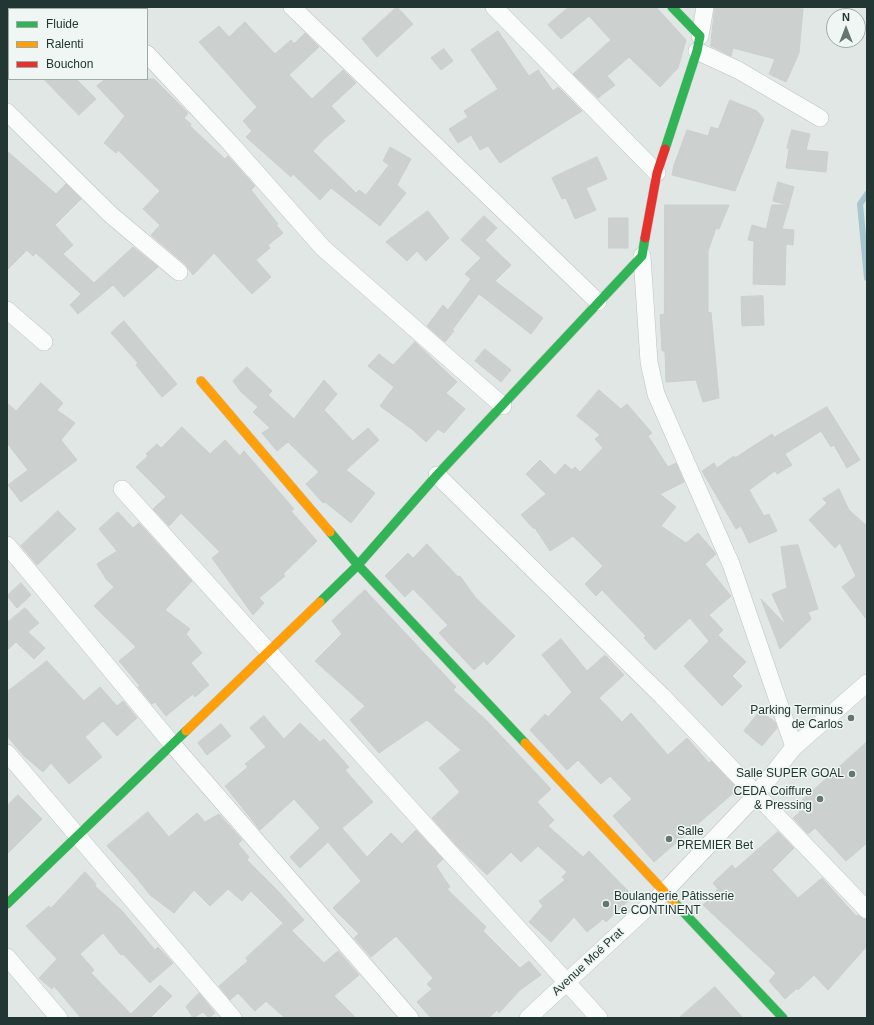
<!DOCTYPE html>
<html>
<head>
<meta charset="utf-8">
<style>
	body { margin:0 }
	#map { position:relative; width:874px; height:1025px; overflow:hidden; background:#e1e7e4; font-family:Helvetica,sans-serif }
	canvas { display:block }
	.frame { position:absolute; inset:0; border:8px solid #223733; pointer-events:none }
	.legend { position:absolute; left:8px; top:8px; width:140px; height:72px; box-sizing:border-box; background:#eff6f3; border:1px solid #9daaa6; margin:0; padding:5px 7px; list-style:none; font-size:12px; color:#223733 }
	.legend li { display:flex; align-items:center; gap:8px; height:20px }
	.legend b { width:20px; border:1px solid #9daaa6 }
	.north { position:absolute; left:826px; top:8px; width:40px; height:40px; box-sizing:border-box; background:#eff6f3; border:1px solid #9daaa6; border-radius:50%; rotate:0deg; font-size:11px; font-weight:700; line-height:16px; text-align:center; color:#223733 }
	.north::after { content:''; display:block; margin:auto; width:14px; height:18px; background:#657571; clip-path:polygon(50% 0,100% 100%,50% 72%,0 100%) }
</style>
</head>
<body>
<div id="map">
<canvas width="874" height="1025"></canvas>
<div class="frame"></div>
<ul class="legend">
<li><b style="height:5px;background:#30b455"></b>Fluide</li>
<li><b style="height:5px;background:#ff9f0a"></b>Ralenti</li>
<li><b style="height:5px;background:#e5322d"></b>Bouchon</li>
</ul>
<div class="north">N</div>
</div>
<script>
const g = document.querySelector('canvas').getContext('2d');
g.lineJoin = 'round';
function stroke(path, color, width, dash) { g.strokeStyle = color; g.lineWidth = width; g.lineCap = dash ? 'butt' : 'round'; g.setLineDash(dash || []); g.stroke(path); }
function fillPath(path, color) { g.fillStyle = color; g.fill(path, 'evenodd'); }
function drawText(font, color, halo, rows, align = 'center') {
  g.font = font + ' Helvetica,sans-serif'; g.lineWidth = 3; g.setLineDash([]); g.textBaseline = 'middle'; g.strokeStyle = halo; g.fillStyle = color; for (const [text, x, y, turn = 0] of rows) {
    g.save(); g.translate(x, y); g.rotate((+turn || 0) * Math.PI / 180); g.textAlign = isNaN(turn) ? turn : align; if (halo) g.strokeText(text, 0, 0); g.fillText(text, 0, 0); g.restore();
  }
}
const stream = new Path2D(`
	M867 194 860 204 867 278`);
const building = new Path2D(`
	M397 7 413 24 377 57 362 39Z
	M569 7H656L686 40 678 68 660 87 629 57 607 76 615 85 598 98 573 74 611 40 589 16 561 39 548 25Z
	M715 7H783L803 9 799 53 786 82 769 74 775 59 733 48 731 56 711 46Z
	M245 22 275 54 291 40 294 44 305 33 319 47 289 75 312 99 343 70 356 83 331 106 345 121 324 139 313 151 356 193 359 190 366 195 389 165 383 161 390 147 411 159 397 185 406 193 380 226 331 188 320 200 293 174 291 177 246 137 252 131 243 121 257 107 199 42 219 26 229 37Z
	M498 31 529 76 538 70 553 91 558 87 582 111 500 163 488 146 480 150 471 135 458 143 449 129 468 117 464 111 498 89 471 50Z
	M444 49 453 61 441 70 431 58Z
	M44 79H76L96 99 79 115Z
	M106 79H154L188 113 184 118 191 124 190 126 225 159 228 156 255 186 251 190 278 224 276 225 283 233 268 245 270 248 256 260 271 277 252 294 214 253 193 275 185 264 151 235 160 225 143 209 160 191 118 150 116 153 104 143 125 116 97 86Z
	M730 100 757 111 764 119 735 191 672 175 674 165 687 130 708 136 711 127 718 129Z
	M792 130 810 134 806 150 828 152 826 172 786 168 789 149 787 148Z
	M7 151 56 194 66 184 81 199 55 225 73 245 63 254 94 283 133 247 158 267 124 297 113 285 78 314 70 305 81 294 36 253 33 256 27 250 7 270Z
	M597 157 607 179 586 188 596 210 575 219 566 198 562 199 552 178Z
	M778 182 794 187 789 205 773 201Z
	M665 205H729L719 229 716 228 708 251V313L711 312 719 398 703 402 696 380 666 382 665 351H662L660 315 664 314Z
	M772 205H789L782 229 794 230 793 245 786 244 785 285 753 284 754 241 748 240 752 225 766 229Z
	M428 211 449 238 426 261 417 251 407 261 386 242Z
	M484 216 497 228 485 240 511 265 495 281 543 318 531 334 479 294 452 330 454 331 445 342 427 326 443 305 448 310 471 279 465 274 481 258 461 240Z
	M609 218H628V248H609Z
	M763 296 764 325 742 326 741 297Z
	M124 321 177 384 162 397 136 365 138 363 111 333Z
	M415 342 457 382 446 393 465 409 444 433 438 429 426 442 413 430 380 406 394 387 368 366 379 354 393 365Z
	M485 349 511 370 501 382 475 361Z
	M247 367 272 391 268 395 294 419 324 380 337 394 324 410 353 441 368 428 379 440 346 470 375 493 351 523 325 502 323 503 306 484 319 472 288 442 277 451 262 433 270 428 253 412 258 407 241 392 233 381Z
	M41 383 63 403 57 410 75 423 61 440 77 460 21 502 8 485 28 470 7 443V403L16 411Z
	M599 390 621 409 627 404 652 433 648 436 668 467 676 463 684 482 660 494 676 507 661 526 686 543 698 533 716 554 705 564 731 596 709 615 723 630 718 635 746 662 732 676 742 686 722 706 684 666 709 641 690 618 655 650 644 638 646 636 602 590 596 596 585 584 603 566 573 536 550 551 535 528 534 529 521 515 546 494 526 474 540 460 555 475 565 464 572 470 575 467 580 472 603 448 595 439 600 435 577 416Z
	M827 407 860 460 847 468 834 445 831 447 821 431 785 454 792 465 777 474 775 471 749 490 764 516 769 514 777 531 749 543 741 526 736 529 702 471 714 463 717 468 734 456 735 458 772 434 774 437Z
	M182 427 210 454 225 440 240 456 244 451 294 509 291 511 317 541 283 574 285 576 259 598 264 603 253 615 212 558 220 552 181 513 169 526 153 509 166 497 136 467 148 456 146 454 157 444 161 448Z
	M839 489 849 510 867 526V620L842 587 856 576 840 543 835 548 809 520 827 503 823 499Z
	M58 511 76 529 37 565 21 546Z
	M118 512 133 528 139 523 192 581 165 610 190 629 186 634 202 653 191 663 209 685 195 697 193 694 166 716 155 702 152 704 138 687 140 686 119 661 136 647 94 606 114 587 106 579 97 564 117 551 99 529Z
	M427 544 458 577 460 576 475 597 515 636 487 665 484 661 474 670 439 633 448 625 413 589 405 597 385 576 408 553 413 558Z
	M798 545 818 609 808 612 811 619 780 649 761 599 786 625 772 594 787 588 781 547Z
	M21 583 31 595 17 608 7 596Z
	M365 590 456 687 453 690 487 721 551 789 537 802 554 820 548 826 583 857 589 851 633 896 606 922 603 919 587 932 574 917 551 942 529 922 543 906 539 901 565 880 562 877 567 872 538 846 521 862 511 852 487 875 457 846 432 818 460 792 439 768 461 750 427 720 379 753 350 720 365 706 315 661 342 634 332 621Z
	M25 608 39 623 28 632 45 648 34 659 16 642 7 650V623Z
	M561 639 587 671 605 655 624 675 599 698 622 722 631 713 668 755 687 738 709 763 711 761 738 789 654 862 613 816 632 799 610 776 601 784 578 760 567 770 530 730 545 714 548 717 572 692 542 655Z
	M47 661 84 701 100 687 117 706 123 701 137 718 117 736 103 721 85 737 102 757 69 784 51 763 43 772 24 756 7 736V692Z
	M760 711 775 722 777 728 762 746 744 731Z
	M264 716 284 739 300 723 320 742 324 739 349 767 345 770 373 802 342 828 367 857 391 833 402 844 416 830 443 859 436 866 450 887 447 889 486 927 483 931 520 968 529 961 541 975 520 990 499 1013 497 1010 489 1018H431L417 1002 432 989 427 984 433 978 396 936 371 957 354 938 359 934 333 908 361 881 328 842 300 868 290 857 320 828 294 799 260 830 225 786 248 767 245 764 266 747 250 728Z
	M221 724 231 736 207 755 198 743Z
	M867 742V843L846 861 815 828 808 834 793 818 800 812 795 807Z
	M18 795 42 819 7 854V806Z
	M148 812 169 837 197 813 205 822 219 814 242 840 238 844 249 857 247 860 277 890 304 920 291 931 251 891 242 901 228 889 210 906 194 890 174 913 150 895 136 877 107 846Z
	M778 832 794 848 772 870 798 898 822 878 856 916 858 915 867 920V946L828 990 814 975 798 990 797 988 785 999 769 981 776 973 703 905 718 889 713 883 732 865 735 869Z
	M85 872 96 884 95 886 123 912 155 950 158 947 173 963 150 983 123 954 121 955 103 933 80 954 94 970 91 973 131 1014 160 985 172 996 150 1018H81L54 986 52 989 39 978 57 959 26 926 49 906 51 908Z
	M284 923 324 963 338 951 359 975 334 996 356 1018H285L266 1001 255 1011 238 993 230 1000 219 986 248 961 246 958Z
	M715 987 743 1018H679Z
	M199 993 215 1013 209 1018 203 1012 193 1018 186 1007Z`);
const street = new Path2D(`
	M106 7 108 9
	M292 7 598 302
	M494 7 657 173
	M700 36 705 7
	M697 51 738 70 820 118
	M147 54 230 143 323 248 503 406
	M7 112 111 215 179 272
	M642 256 649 362 656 394 731 564 794 747
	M7 310 44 342
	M437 475 662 696 867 910
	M122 489 599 1018
	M7 545 173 745 410 1018
	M7 753 233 1018
	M7 957 59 1018
	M528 1018 664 892 756 795 794 747 867 683`);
const fast = new Path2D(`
	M665 149 697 51 700 36 672 7
	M330 532 358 565 525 743
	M320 602 358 565 437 475 642 256 645 238
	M674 902 783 1018
	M7 904 186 731`);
const slow = new Path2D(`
	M201 381 330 532
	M186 731 320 602
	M525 743 674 902`);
const jam = new Path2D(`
	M645 238 657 173 665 149`);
const markers = [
	[851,718,4,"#657571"],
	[852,774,4,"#657571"],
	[820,799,4,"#657571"],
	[669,839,4,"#657571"],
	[606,904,4,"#657571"]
];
const poiNames = [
	["Parking Terminus",843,711],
	["de Carlos",843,725],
	["Salle SUPER GOAL",844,774],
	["CEDA Coiffure",812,792],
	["& Pressing",812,806],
	["Salle",677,832,"left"],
	["PREMIER Bet",677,846,"left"],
	["Boulangerie Pâtisserie",614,897,"left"],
	["Le CONTINENT",614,911,"left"]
];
const streetNames = [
	["Avenue Moé Prat",588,962,-43]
];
stroke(stream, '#a6c7d0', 6);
fillPath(building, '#ccd0cf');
stroke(building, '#cacfcd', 1);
stroke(street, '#bec4c1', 18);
stroke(fast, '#bec4c2', 10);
stroke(slow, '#bec4c2', 10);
stroke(jam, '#bec4c2', 10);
stroke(street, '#fafbfb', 17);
stroke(fast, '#30b455', 9);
stroke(slow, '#ff9f0a', 9);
stroke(jam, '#e5322d', 9);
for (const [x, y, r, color] of markers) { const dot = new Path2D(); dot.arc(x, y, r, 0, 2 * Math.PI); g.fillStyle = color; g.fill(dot); stroke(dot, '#eff6f3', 1.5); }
drawText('12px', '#223733', '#eff6f3', poiNames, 'right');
drawText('12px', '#223733', '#eff6f3', streetNames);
</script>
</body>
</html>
